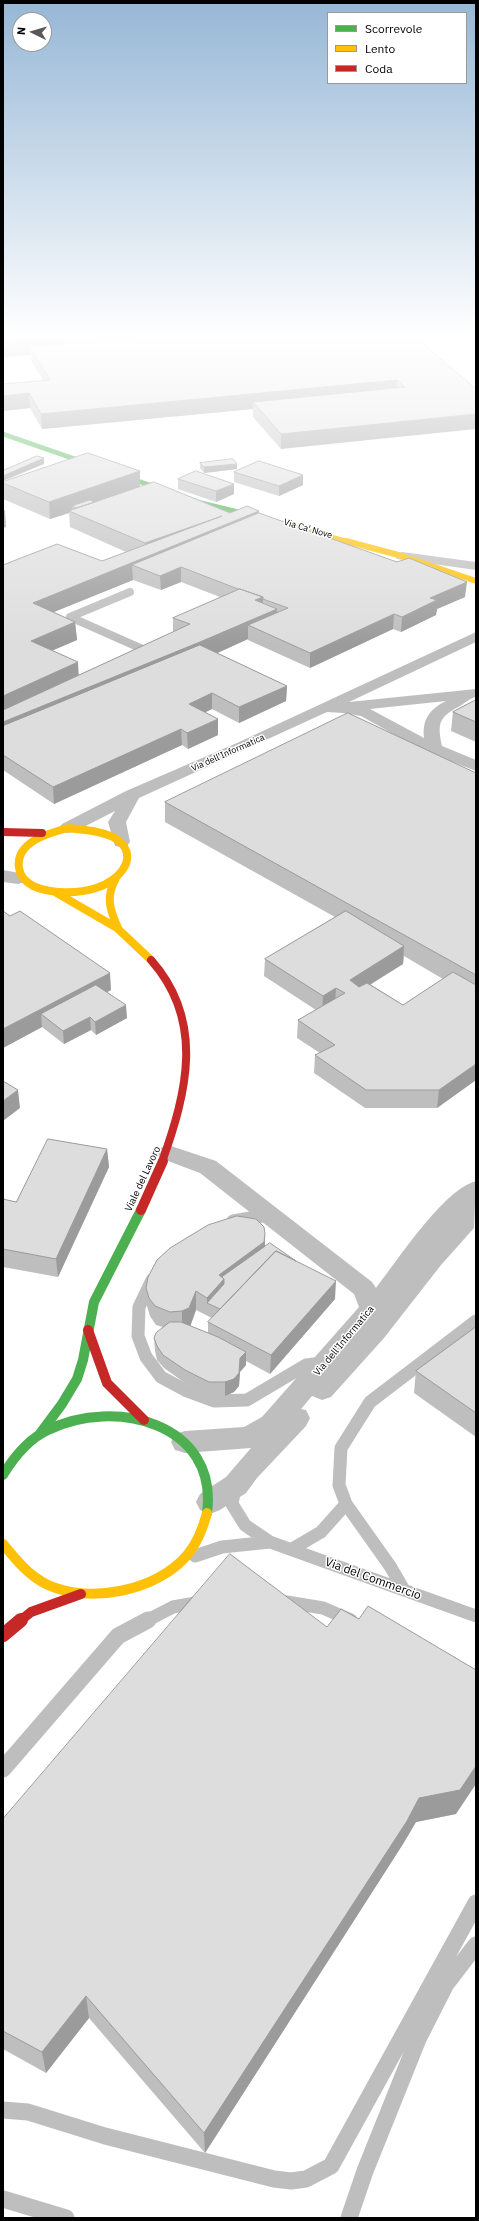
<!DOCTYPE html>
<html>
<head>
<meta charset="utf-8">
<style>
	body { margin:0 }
	#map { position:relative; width:479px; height:2221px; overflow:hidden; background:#fff; font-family:"IBM Plex Sans",sans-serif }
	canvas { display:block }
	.frame { position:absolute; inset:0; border:4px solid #000; pointer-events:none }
	.legend { position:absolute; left:327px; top:12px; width:140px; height:72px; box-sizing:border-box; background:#fff; border:1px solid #999; margin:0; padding:5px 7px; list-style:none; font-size:12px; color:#000 }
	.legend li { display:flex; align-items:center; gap:8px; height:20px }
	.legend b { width:20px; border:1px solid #999 }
	.north { position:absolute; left:12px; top:12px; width:40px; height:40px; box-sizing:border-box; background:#fff; border:1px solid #999; border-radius:50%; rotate:275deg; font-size:11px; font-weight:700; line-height:16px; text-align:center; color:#000 }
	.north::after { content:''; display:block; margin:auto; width:14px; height:18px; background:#595959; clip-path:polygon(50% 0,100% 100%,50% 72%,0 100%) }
</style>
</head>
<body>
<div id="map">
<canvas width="479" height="2221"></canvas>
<div class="frame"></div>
<ul class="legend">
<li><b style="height:5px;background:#4caf50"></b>Scorrevole</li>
<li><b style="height:5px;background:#ffc107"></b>Lento</li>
<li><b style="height:5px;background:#c62828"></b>Coda</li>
</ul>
<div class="north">N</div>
</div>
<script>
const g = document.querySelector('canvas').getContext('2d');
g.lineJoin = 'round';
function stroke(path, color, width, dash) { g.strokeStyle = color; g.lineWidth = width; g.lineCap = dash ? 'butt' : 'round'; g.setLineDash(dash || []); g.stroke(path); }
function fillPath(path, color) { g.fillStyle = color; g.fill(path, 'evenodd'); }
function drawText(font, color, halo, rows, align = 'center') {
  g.font = font + ' "IBM Plex Sans",sans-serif'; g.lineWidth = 3; g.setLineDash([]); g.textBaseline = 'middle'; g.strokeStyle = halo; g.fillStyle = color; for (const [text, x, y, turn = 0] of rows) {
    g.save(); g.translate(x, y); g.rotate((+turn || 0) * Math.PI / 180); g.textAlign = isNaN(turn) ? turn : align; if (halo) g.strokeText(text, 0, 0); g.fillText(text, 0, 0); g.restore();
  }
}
const laneFar2 = new Path2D(`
	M130 592 70 617 147 651 142 653`);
const laneFar1 = new Path2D(`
	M233 1221 268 1215
	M152 1280 139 1307 138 1336 146 1357 161 1377 187 1391 214 1401 247 1400 306 1365 322 1363
	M235 1487 232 1504 245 1525 270 1542 476 1616
	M292 1549 321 1532 346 1504
	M195 1556 222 1547 270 1542
	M404 1590 390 1566 346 1504 339 1485 341 1448 370 1402 476 1321
	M281 1601 323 1608 351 1620
	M146 1621 173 1607 201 1602`);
const lane = new Path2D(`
	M3 1769 118 1636 148 1620
	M3 2110 28 2112 105 2136 274 2179 291 2181 306 2179 331 2166 476 1903
	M3 2199 66 2218
	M349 2218 365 2171 418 2039 446 1984 476 1945`);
const street = new Path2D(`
	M402 552 476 562V570L397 559 395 556Z
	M476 632V642L349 702 476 689V697C470 698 465 703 460 706 439 717 437 723 442 746L476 760V771L420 749 361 716 343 713 327 712 139 798 126 822 130 842 127 846 121 847 115 846 108 822 115 811 74 832 68 833 62 832 59 828 62 824 126 791 237 743ZM446 701C430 709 422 719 424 738L370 709Z
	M3 870 25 874 27 878 25 882 18 884 3 882Z
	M168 1145 216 1161 372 1282 376 1288C398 1260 443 1190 476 1181L474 1228 441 1265 384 1338 331 1397 322 1400 312 1396 301 1409 306 1410 310 1418 306 1426 257 1478 246 1493 220 1510 210 1514 200 1510 196 1502 200 1494 226 1477 251 1448 185 1453 175 1450 171 1442 175 1434 185 1431 244 1427 262 1417 359 1307 354 1294 200 1173 160 1158 157 1153 160 1148Z`);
const fastFar1 = new Path2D(`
	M3 434 201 503 259 517`);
const fast = new Path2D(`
	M39 1435 62 1404 77 1379 83 1360 94 1302 141 1210
	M3 1475C14 1457 28 1439 48 1430 114 1397 219 1423 207 1513`);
const slowFar3 = new Path2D(`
	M259 517 349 542`);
const slowFar2 = new Path2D(`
	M346 541 402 556 476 581`);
const slowFar1 = new Path2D(`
	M68 828C82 830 99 830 113 837 143 854 120 881 96 888 78 894 51 894 33 886 26 882 20 876 19 868 15 842 49 833 68 828Z
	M116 878C105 897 110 911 119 930
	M55 892 117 928 151 960`);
const slow = new Path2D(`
	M3 1544C16 1560 29 1576 48 1585 90 1604 158 1591 188 1554 198 1542 203 1528 207 1513`);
const jamFar2 = new Path2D(`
	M3 832 42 833
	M151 960C205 1021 187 1092 162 1162`);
const jamFar1 = new Path2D(`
	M141 1210 163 1161
	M88 1330 107 1383 144 1420
	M20 1621 31 1612 81 1594`);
const jam = new Path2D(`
	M3 1635 21 1620`);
const wall = new Path2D(`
	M3 335 476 389 281 449 253 417V409L42 429 30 408 3 411 43 380 32 362 31 355Z
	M200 463 237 469 204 473 200 468Z
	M140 471V487L230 513 259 511V513L465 597 437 609 436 615 401 632 393 629 310 668 248 640V639L217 653 287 686 286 701 239 723 212 709 205 712 218 735 188 749 182 745 54 804 3 770V565L102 561 126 552 70 527 69 513 50 519 3 499V482ZM133 580 161 590 181 582 220 597 173 618V632L79 675 52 650 77 640 75 622 54 612Z
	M234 472 303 475V485L279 496 234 482Z
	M178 479 234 494 216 502 178 489Z
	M476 700V742L451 731 453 712Z
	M476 773V1080L437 1108H365L314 1073 315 1055 320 1053 297 1038 298 1020 316 1010 264 976 265 959 335 917 165 822V802ZM404 956 443 979 403 1005 370 984 403 964Z
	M3 911 111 990 107 992 127 1018 96 1035 91 1030 64 1044 42 1027 3 1048Z
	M107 1149 109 1167 58 1277 3 1267V1199L16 1202Z
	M265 1234V1246L335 1299 270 1374 246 1361V1365L240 1372 239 1386 234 1392 225 1396 209 1395 185 1383 164 1368 157 1360 155 1351 154 1338 163 1327 156 1325 150 1316 147 1306 146 1288ZM196 1310 212 1318 208 1322V1333L190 1326Z
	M476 1327V1437L414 1393 416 1371Z
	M456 1814 416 1822 403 1844 205 2153 89 2018 46 2073 3 2049V1819Z`);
const shadedWall = new Path2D(`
	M93 335H257L30 347 31 355 3 357V343Z
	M397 380 396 395 253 402V409L42 429 41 414Z
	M29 393 30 408 3 411V396Z
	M476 414V429L281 449V434Z
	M44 458V464L3 481V476Z
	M237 464V469L204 473V467Z
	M140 471V487L79 509 72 506 73 512 69 511V513L50 519 49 502Z
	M303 475V485L279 496V486Z
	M234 484V494L216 502V491Z
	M5 510 6 527 3 528V511Z
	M259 511V527L132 565 133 580 34 620 33 603 145 557V543L222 516Z
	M181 567V582L161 590 160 576Z
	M467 582 465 597 437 609 436 615 401 632 402 617 430 598Z
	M263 597V615L255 600Z
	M277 609V627L248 625V639L200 661 3 741V722Z
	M394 614 393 629 310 668V653Z
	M75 622 77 640 33 659 31 641Z
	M78 662 79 681 3 715V696Z
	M287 686 286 701 239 723V707Z
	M212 693V709L190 720 189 704Z
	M218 719V735L188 749 187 733Z
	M181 729 182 745 54 804 53 787Z
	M404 946 403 964 349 998 350 980Z
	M110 973 111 990 51 1022 41 1014 42 1027 3 1048V1029Z
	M336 988 335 1005 322 1014 323 996Z
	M126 1005 127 1018 96 1035 95 1022Z
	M90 1017 91 1030 64 1044 63 1031Z
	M476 1064V1080L437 1108 439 1090Z
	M18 1090 20 1108 3 1121V1101Z
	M107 1149 109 1167 58 1277 56 1259Z
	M265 1234V1252L207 1303V1298L219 1275Z
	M336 1281 335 1299 270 1374 271 1355Z
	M196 1291V1310L190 1327 182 1329V1311Z
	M246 1352V1365L240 1372 239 1386 234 1392 225 1396V1382L240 1358Z
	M476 1766V1784L456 1814 416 1822 403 1844 205 2153 204 2133 419 1798Z
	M86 1996 89 2018 46 2073 42 2052Z`);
const building = new Path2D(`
	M3 335H93L3 343Z
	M170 335H413L476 389V414L281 434 253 402 405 387 397 380 41 414 29 393 3 396V384L50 380 30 347Z
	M88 453 140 471 49 502 3 483V482Z
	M37 456 44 458 3 476V471Z
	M233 459 237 464 204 467 200 463Z
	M259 461 303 475 279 486 234 472Z
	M196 471 234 484 216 491 178 479Z
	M154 482 230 513 247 506 259 511 33 603 75 622 31 641 78 662 3 696V565L57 544 102 561 222 516 145 543 69 511Z
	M90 500 95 502 76 508 72 506Z
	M259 513 397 562 409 558 467 582 430 598 437 600 402 617 394 614 310 653 248 625 288 608 263 599V597L240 589H238L181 567 160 576 132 565Z
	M240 589 263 597 255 600 277 609 200 642 3 722V710L190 624 173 618Z
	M200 645 287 686 239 707 212 693 189 704 218 719 187 733 181 729 53 787 3 755V726Z
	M476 700V722L453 712Z
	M348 713 476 773V975L165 802Z
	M3 911 10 916 20 911 110 973 3 1029Z
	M346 911 404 946 350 980 359 987 367 983 403 1005 453 972 476 985V1064L439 1090H366L315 1055 335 1045 298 1020 345 993 336 988 323 996 265 959Z
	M96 985 126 1005 95 1022 90 1017 63 1031 41 1014Z
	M3 1081 18 1090 3 1101Z
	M48 1139 107 1149 56 1259 3 1249V1199L16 1202Z
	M237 1216 256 1219 264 1227 265 1234 264 1242 219 1275 224 1279 207 1298 196 1291 189 1308 182 1311 170 1312 155 1306 149 1298 146 1288 148 1277 157 1260 170 1248 208 1225Z
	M270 1243 296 1261 276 1251 220 1309 207 1303 224 1284V1279L222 1277Z
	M276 1251 336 1281 271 1355 208 1322Z
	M170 1322H181L218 1337 246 1352 240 1358 239 1373 234 1379 225 1382H209L185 1370 163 1355 157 1346 154 1338 156 1333Z
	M476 1327V1413L416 1371Z
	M230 1554 327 1627 341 1609 359 1619 368 1606 476 1670V1766L460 1790 419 1798 407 1821 204 2133 86 1996 42 2052 3 2031V1819Z`);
const farStreetnames = [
	["Via Ca' Nove",308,529,16],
	["Via dell'Informatica",228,753,-24]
];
const streetNames = [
	["Viale del Lavoro",143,1179,-65],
	["Via dell'Informatica",344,1341,-50]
];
const nearStreetnames = [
	["Via del Commercio",373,1579,20]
];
stroke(laneFar2, '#bebebe', 8);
stroke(laneFar1, '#bebebe', 13);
stroke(lane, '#bebebe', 17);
fillPath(street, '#bebebe');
stroke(fastFar1, '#4caf50', 5);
stroke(fast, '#4caf50', 10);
stroke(slowFar3, '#ffc107', 5);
stroke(slowFar2, '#ffc107', 6);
stroke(slowFar1, '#ffc107', 8);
stroke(slow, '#ffc107', 10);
stroke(jamFar2, '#c62828', 8);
stroke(jamFar1, '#c62828', 10);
stroke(jam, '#c62828', 14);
fillPath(wall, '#bebebe');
fillPath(shadedWall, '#9b9b9b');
fillPath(building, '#ddd');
stroke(building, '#9b9b9b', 1);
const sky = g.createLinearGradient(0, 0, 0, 646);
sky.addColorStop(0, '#96b7d6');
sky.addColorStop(0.52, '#fff');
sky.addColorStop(1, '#ffffff00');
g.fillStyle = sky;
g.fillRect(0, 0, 479, 646);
drawText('9px', '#000', '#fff', farStreetnames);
drawText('10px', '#000', '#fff', streetNames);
drawText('12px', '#000', '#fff', nearStreetnames);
</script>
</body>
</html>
